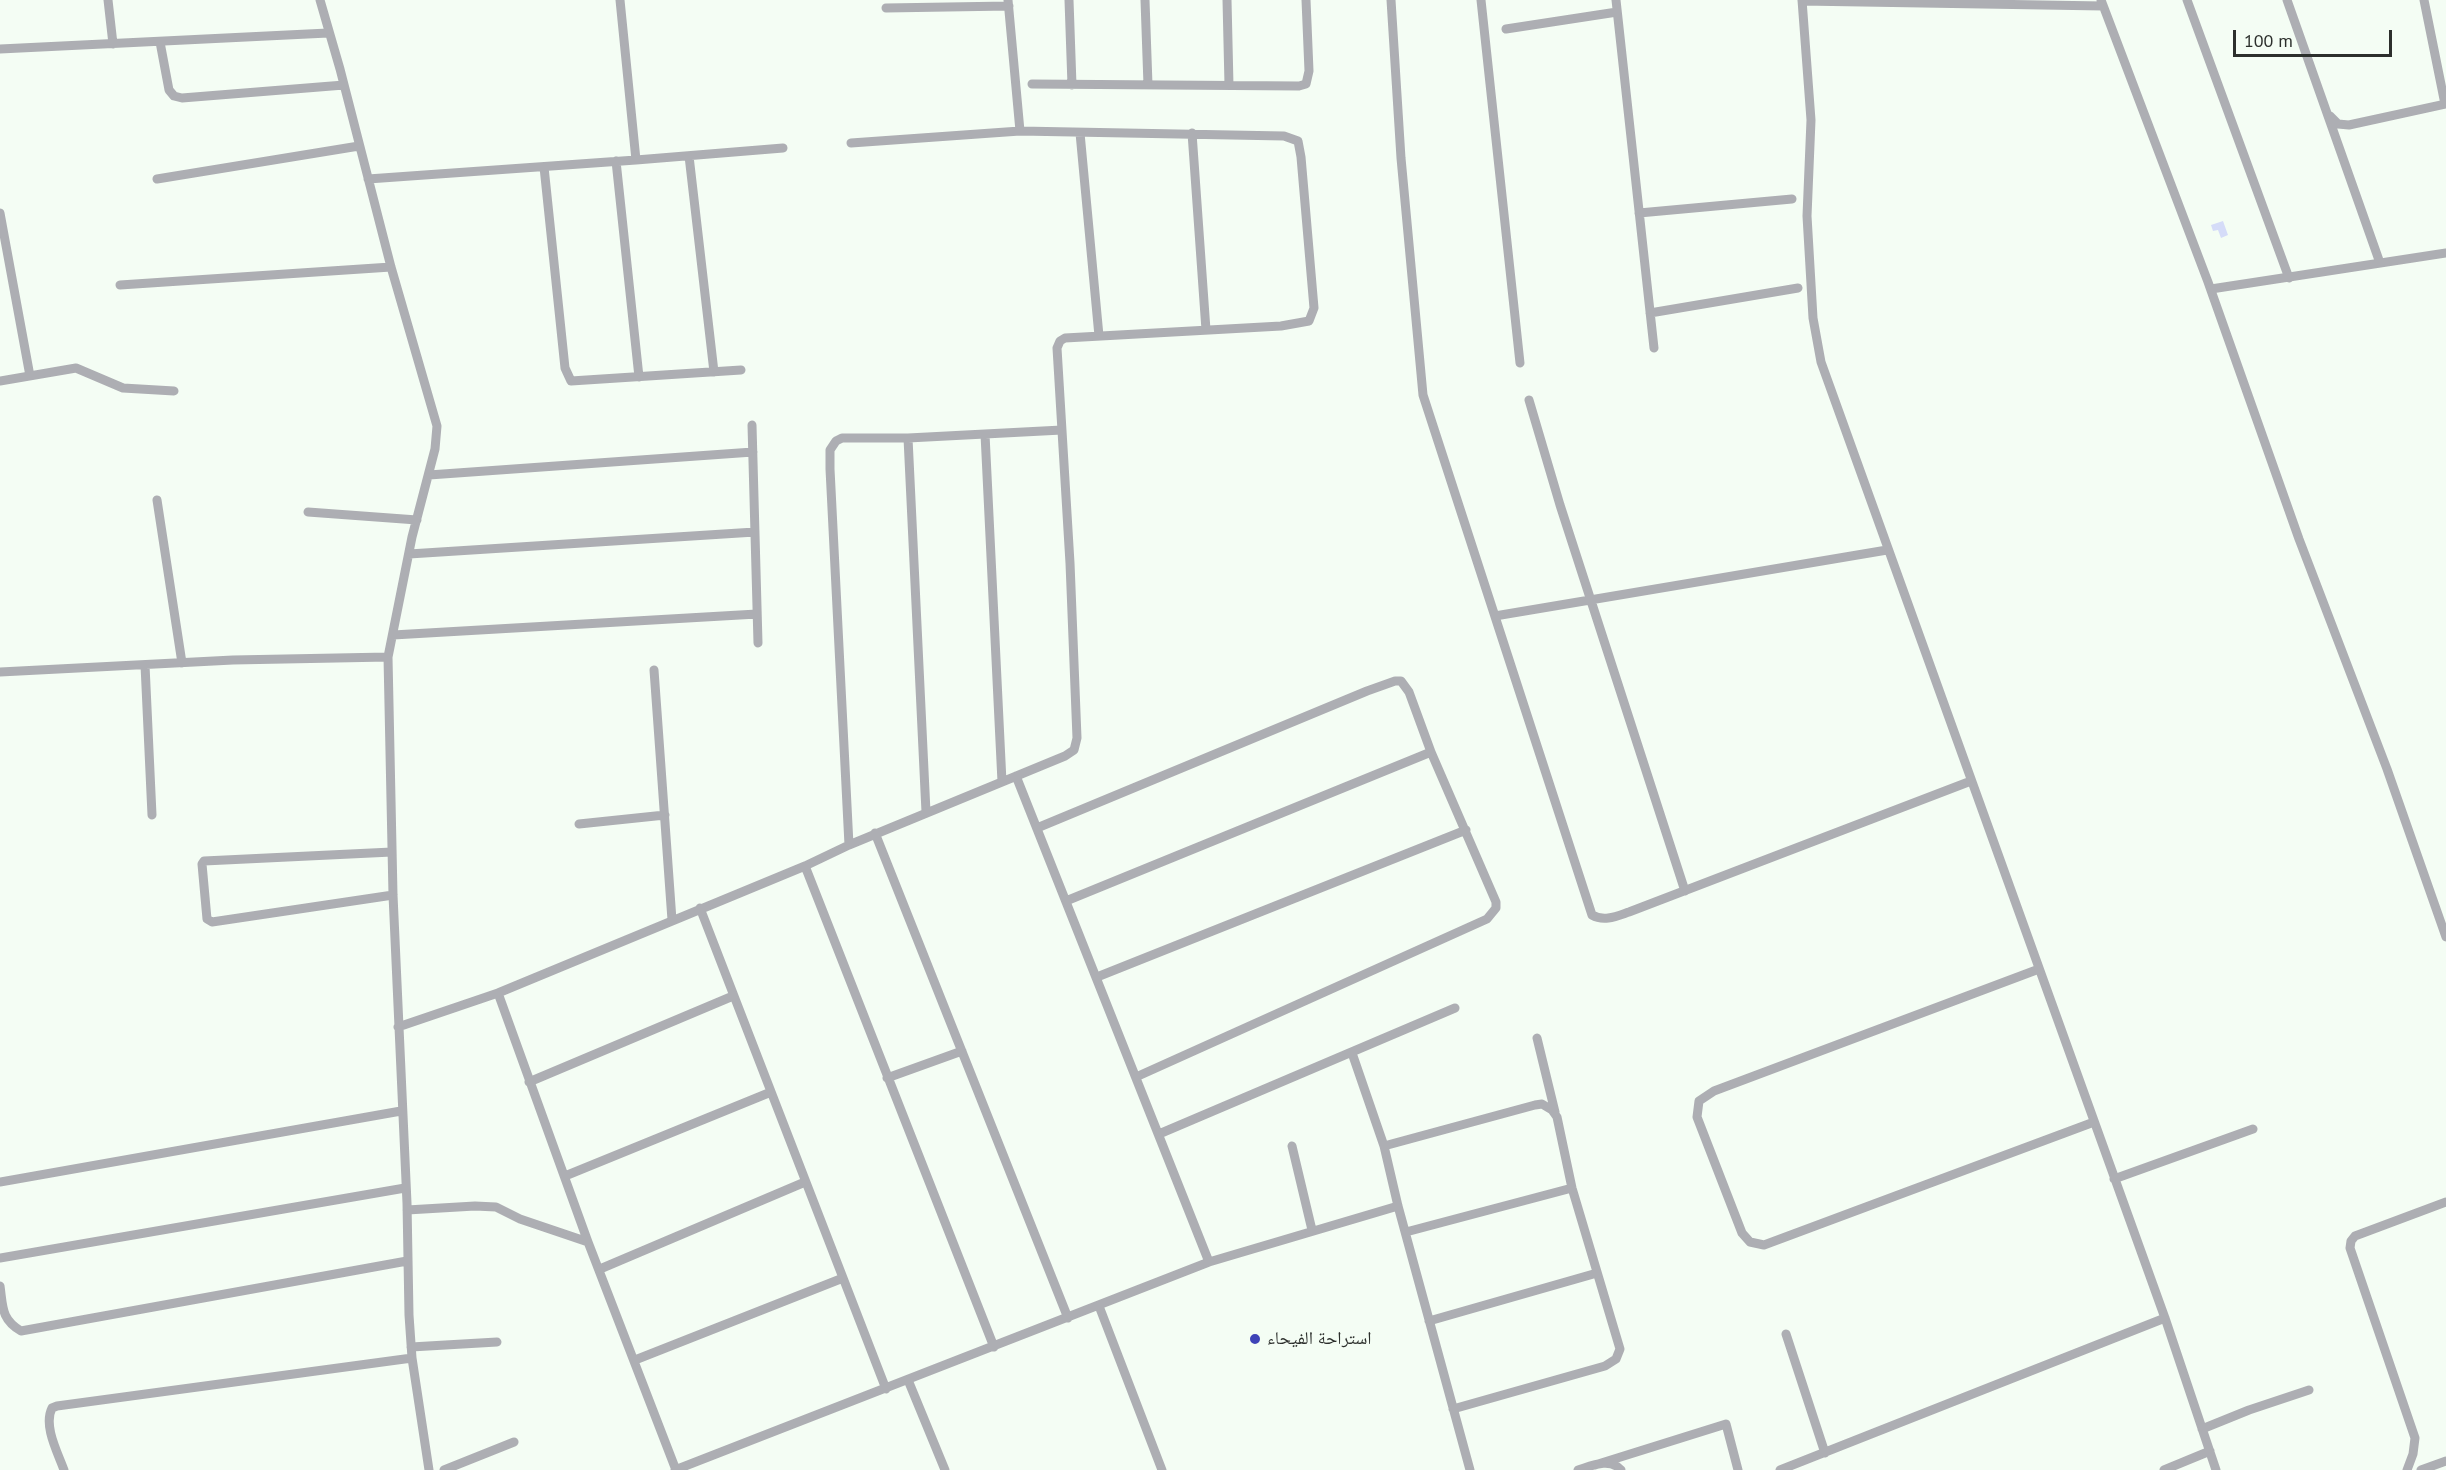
<!DOCTYPE html>
<html>
<head>
<meta charset="utf-8">
<style>
	body { margin:0 }
	#map { position:relative; width:2446px; height:1470px; overflow:hidden; background:#f4fdf4; font-family:"PT Sans",sans-serif }
	canvas { display:block }
	.scale { position:absolute; left:2233px; top:30px; width:159px; height:27px; box-sizing:border-box; border:3px solid #2c2f2c; border-top:0; padding-left:8px; font-size:18px; line-height:21px; white-space:nowrap; color:#2c2f2c; -webkit-text-stroke:4px #f4fdf4; paint-order:stroke }
</style>
</head>
<body>
<div id="map">
<canvas width="2446" height="1470"></canvas>
<div class="scale">100 m</div>
</div>
<script>
const g = document.querySelector('canvas').getContext('2d');
g.lineJoin = 'round';
function fillPath(path, color) { g.fillStyle = color; g.fill(path, 'evenodd'); }
function stroke(path, color, width, dash) { g.strokeStyle = color; g.lineWidth = width; g.lineCap = dash ? 'butt' : 'round'; g.setLineDash(dash || []); g.stroke(path); }
function drawText(font, color, halo, rows, align = 'center') {
  g.font = font + ' "PT Sans","Noto Naskh Arabic",sans-serif'; g.lineWidth = 6; g.setLineDash([]); g.textBaseline = 'middle'; g.strokeStyle = halo; g.fillStyle = color; for (const [text, x, y, turn = 0] of rows) {
    g.save(); g.translate(x, y); g.rotate((+turn || 0) * Math.PI / 180); g.textAlign = isNaN(turn) ? turn : align; if (halo) g.strokeText(text, 0, 0); g.fillText(text, 0, 0); g.restore();
  }
}
const water = new Path2D(`
	M2223 221 2228 235 2221 238 2218 230 2213 231 2211 225Z`);
const street = new Path2D(`
	M108 0 113 44
	M320 0 340 69 391 267 437 426 435 449 412 537 388 657 393 895 407 1203 409 1315 412 1358 429 1470
	M1069 0 1072 85
	M1145 0 1148 85
	M1227 0 1229 85
	M1391 0 1401 158 1423 395 1592 915C1604 922 1617 916 1629 912L1971 781
	M1481 0 1520 363
	M1616 0 1654 348
	M1802 0 1811 120 1807 216 1813 318 1821 362 2165 1318 2216 1470
	M2101 0 2208 282 2299 539 2387 769 2446 937
	M2187 0 2289 278
	M2287 0 2380 263
	M2424 0 2445 104
	M1802 1 2103 6
	M886 8 1009 6
	M1506 29 1617 12
	M160 42 169 90 174 96 182 98 344 85
	M0 49 328 33
	M1032 84 1299 86 1306 84 1309 71 1306 0
	M2330 116 2338 124 2349 125 2446 104
	M1080 133 1099 336
	M1192 133 1206 330
	M851 143 1020 131
	M689 156 714 372
	M636 160 783 148
	M616 161 639 377
	M544 167 565 368 571 381 741 370
	M157 179 359 146
	M368 179 636 160 620 0
	M0 213 30 376
	M1639 213 1792 199
	M120 285 391 267
	M2211 289 2446 253
	M1650 313 1798 288
	M0 381 76 368 123 388 174 391
	M1529 400 1560 505 1685 891
	M752 425 758 643
	M985 434 1002 782
	M908 438 926 812
	M429 475 753 452
	M157 500 182 663
	M308 512 417 520
	M409 554 755 532
	M1495 616 1887 550
	M393 635 757 614
	M145 665 152 815
	M654 670 672 920
	M0 672 233 660 388 657
	M579 824 665 815
	M1037 828 1367 691 1395 681H1401L1409 692 1431 752 1496 902V908L1487 919 1136 1077
	M875 833 1068 1318
	M849 845 830 469V450L836 441 842 438H908L1062 430
	M392 852 204 861 202 864 207 919 212 922 393 895
	M805 866 994 1347
	M1066 901 1431 752
	M700 908 886 1389
	M2039 969 1714 1091 1699 1101 1697 1117 1742 1233 1750 1242 1764 1245 2094 1122
	M1097 977 1466 830
	M498 993 588 1242 676 1470
	M398 1027 498 993 805 866 849 845 1065 756 1074 750 1077 738 1070 563 1057 348 1060 341 1065 338 1281 326 1309 321 1314 308 1301 157 1298 141 1284 136 1020 131 1008 0
	M1537 1038 1555 1112
	M1352 1053 1384 1146 1398 1206 1470 1470
	M887 1078 962 1051
	M529 1082 733 996
	M1159 1134 1455 1008
	M1292 1146 1312 1230
	M1384 1146 1535 1105 1542 1104 1552 1110 1557 1117 1572 1188 1620 1349 1616 1359 1605 1366 1453 1409
	M565 1176 771 1092
	M2114 1179 2253 1129
	M0 1182 401 1111
	M407 1210 475 1206 496 1207 520 1219 588 1242
	M1406 1232 1572 1188
	M0 1258 405 1188
	M1209 1262 1398 1206
	M600 1269 805 1182
	M0 1286C3 1307 1 1319 21 1331L407 1261
	M1099 1306 1162 1470
	M1429 1321 1597 1273
	M1786 1334 1825 1453
	M411 1347 497 1342
	M635 1360 843 1278
	M908 1380 945 1470
	M2202 1429 2249 1410 2309 1390
	M1595 1465 1726 1424 1738 1470
	M64 1470C58 1453 43 1426 52 1408L57 1406 412 1358
	M444 1470 514 1442
	M675 1470 1209 1262 1016 776
	M1578 1470C1591 1466 1610 1457 1621 1470
	M1780 1470 2165 1318
	M2164 1470 2210 1451
	M2407 1470 2413 1454 2415 1438 2350 1248 2351 1241 2355 1236 2446 1202
	M2421 1470 2446 1461`);
const markers = [
	[1255,1339,6,"#3e43b7"]
];
const poiNames = [
	["استراحة الفيحاء",1267,1339]
];
fillPath(water, '#d5dcf8');
stroke(street, '#adaeb3', 9);
for (const [x, y, r, color] of markers) { const dot = new Path2D(); dot.arc(x, y, r, 0, 2 * Math.PI); g.fillStyle = color; g.fill(dot); stroke(dot, '#f4fdf4', 2); }
drawText('18px', '#2c2f2c', '#f4fdf4', poiNames, 'left');
</script>
</body>
</html>
